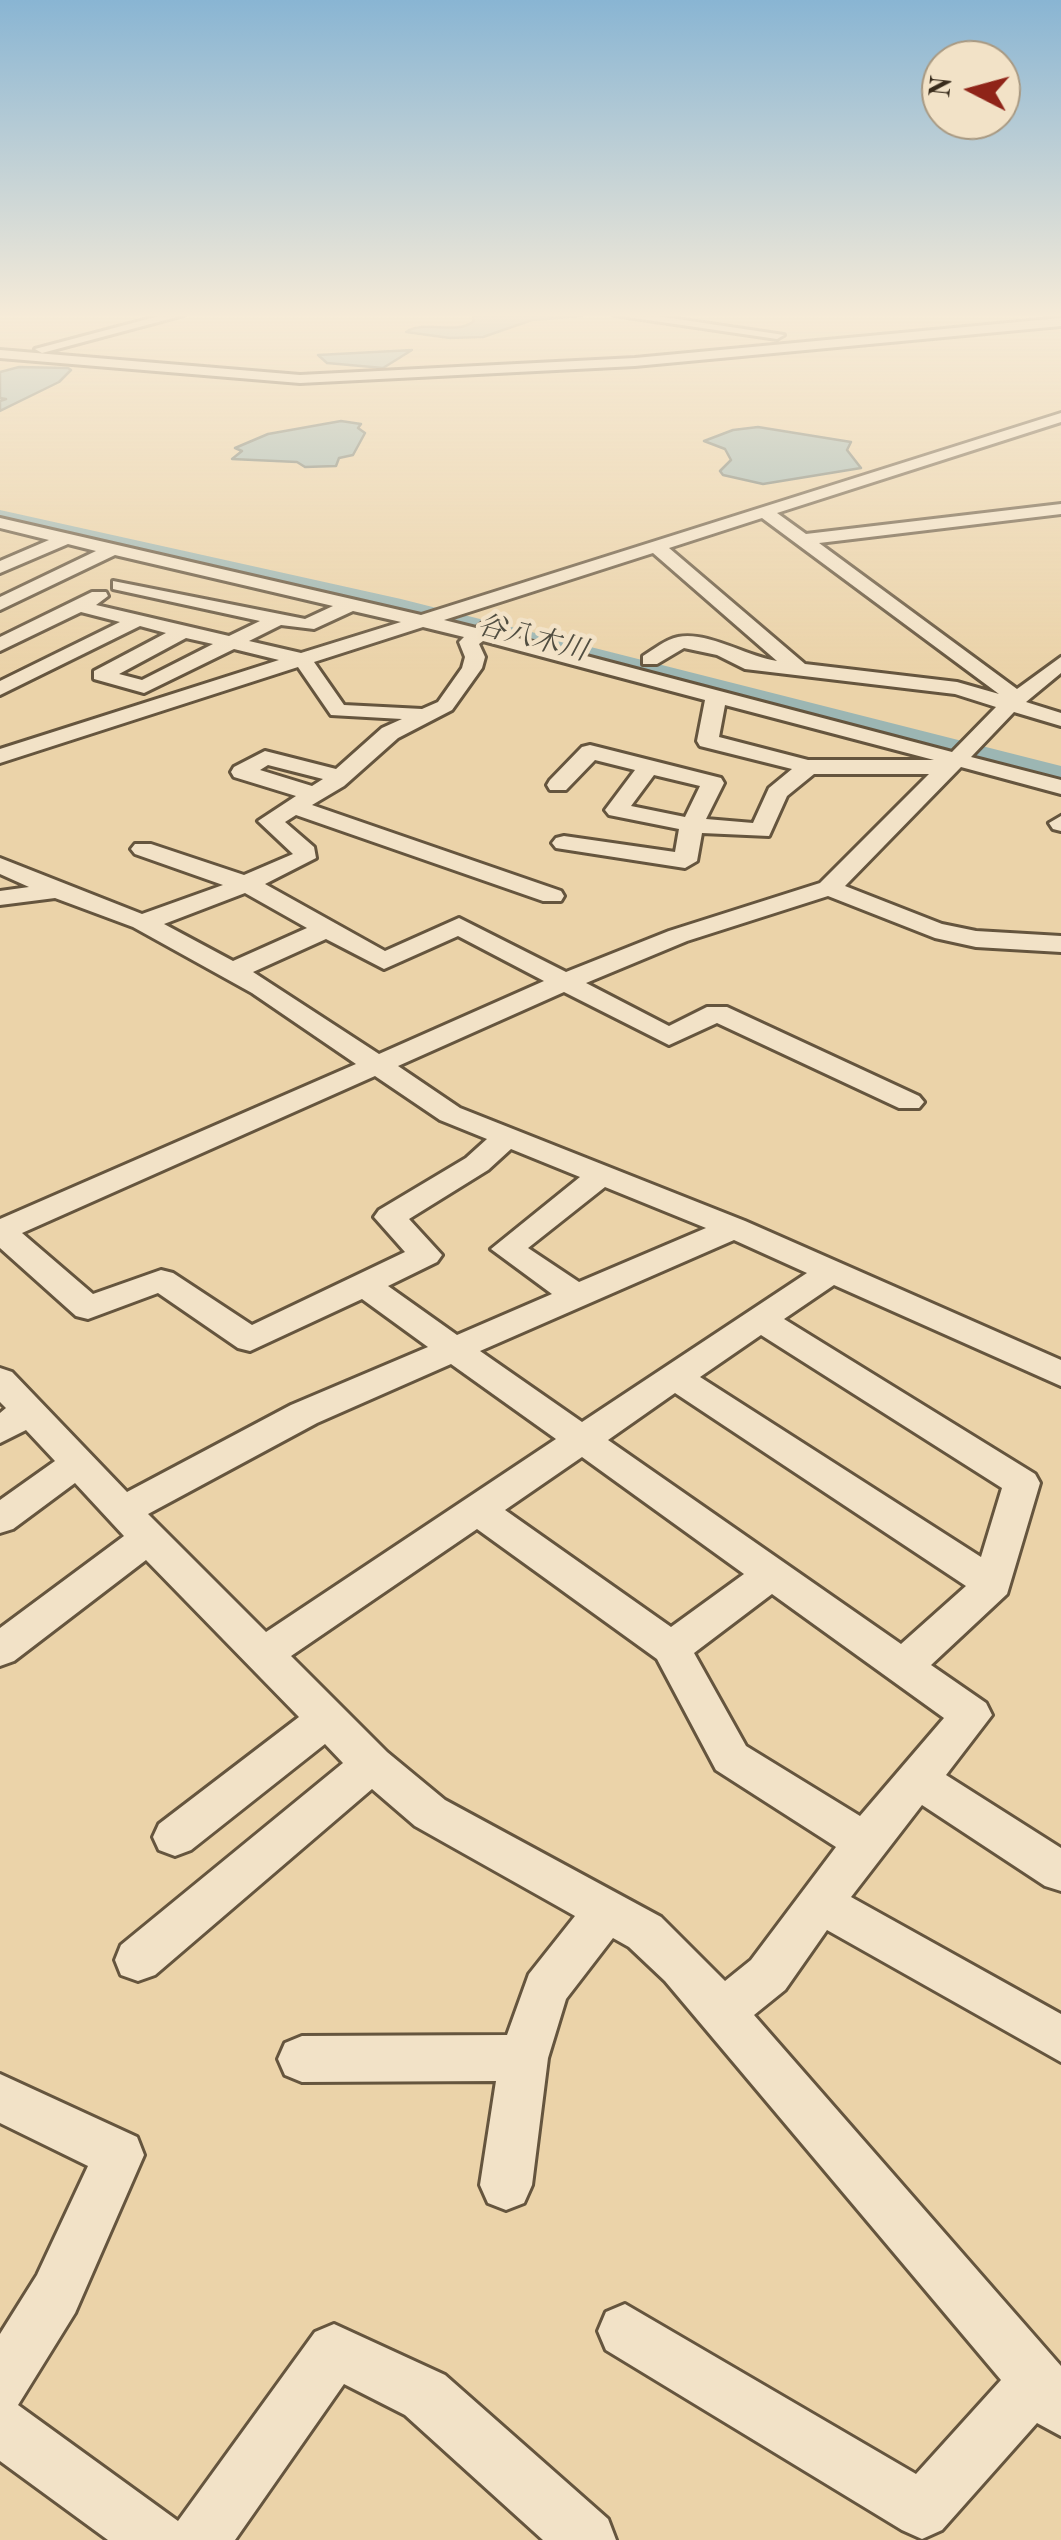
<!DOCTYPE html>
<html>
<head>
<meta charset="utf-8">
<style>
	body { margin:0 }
	#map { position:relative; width:1061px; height:2540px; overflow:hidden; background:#ebd3a9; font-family:"Old Standard TT",serif }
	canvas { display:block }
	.north { position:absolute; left:921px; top:40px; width:100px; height:100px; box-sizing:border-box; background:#f2e2c7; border:2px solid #a89982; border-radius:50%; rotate:276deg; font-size:28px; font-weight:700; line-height:40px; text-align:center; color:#382b1b }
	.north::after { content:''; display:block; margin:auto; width:35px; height:45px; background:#8f2418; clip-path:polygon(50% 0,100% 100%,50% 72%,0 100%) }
</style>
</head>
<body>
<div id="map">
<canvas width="1061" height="2540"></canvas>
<div class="north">N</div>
</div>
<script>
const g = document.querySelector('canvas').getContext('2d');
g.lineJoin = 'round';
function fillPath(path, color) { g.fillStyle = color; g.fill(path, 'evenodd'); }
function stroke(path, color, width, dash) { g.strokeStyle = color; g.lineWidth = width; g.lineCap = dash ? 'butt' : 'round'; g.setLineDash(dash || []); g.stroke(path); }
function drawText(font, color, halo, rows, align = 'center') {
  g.font = font + ' "Old Standard TT","Noto Serif JP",serif'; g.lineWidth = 9; g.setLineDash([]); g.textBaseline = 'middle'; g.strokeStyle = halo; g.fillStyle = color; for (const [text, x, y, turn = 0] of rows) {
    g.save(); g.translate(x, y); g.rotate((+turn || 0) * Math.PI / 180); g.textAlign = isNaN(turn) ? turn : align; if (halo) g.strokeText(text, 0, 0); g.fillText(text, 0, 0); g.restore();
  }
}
const water = new Path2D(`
	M473 315H578L582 316 532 320 483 337 450 338 406 332C425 319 456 336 474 321Z
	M412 350 383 368 327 363 318 355Z
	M19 367 68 368 71 370 59 382 0 411V401L6 399 0 398V372Z
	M341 421 361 424 358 428 365 433 353 455 339 458 336 466 305 467 297 462 232 459 242 451 235 448 268 434Z
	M758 427 851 442 847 450 861 468 763 484 723 475 720 471 731 460 725 449 704 441 733 430Z`);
const river = new Path2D(`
	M0 510 401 599 1061 766V782L399 612 0 522Z`);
const minor = new Path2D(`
	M163 315H184L42 353 35 349Z
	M614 315H650L784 335 777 339Z
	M1061 318V326L635 366 300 383 0 358V350L300 375 635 358Z
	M1061 413V422L777 513 806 534 1061 504V514L819 543 1017 689 1061 657V673L1026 702 1061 713V726L1014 712 971 757 1061 780V794L961 767 845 886 942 924 976 931 1061 936V952L976 947 935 938 828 896 687 941 586 983 669 1026 707 1007H727L919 1096 924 1102 919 1108H899L717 1023 669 1045 564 992 398 1066 460 1108 745 1221 1061 1360V1386L834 1285 784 1319 1035 1474 1040 1483 1007 1594 931 1665 986 1703 992 1715 946 1775 1061 1848V1891L1045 1886 922 1805 851 1897 1061 2014V2062L827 1930 785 1990 754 2015 1061 2366V2436L1037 2423 942 2530 922 2539 902 2530 606 2350 598 2331 606 2312 625 2304 916 2474 1001 2380 665 1981 629 1947 613 1938 566 1999 548 2058 532 2185 524 2203 506 2210 488 2203 480 2185 496 2081 302 2082 285 2075 278 2059 285 2043 302 2036 507 2035 529 1974 575 1916 415 1826 372 1789 155 1975 138 1981 121 1975 115 1960 121 1945 343 1763 325 1744 191 1850 175 1856 159 1850 153 1837 159 1824 299 1717 146 1560 14 1661 0 1666V1628L124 1536 75 1483 13 1529 0 1533V1500L55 1461 26 1430 0 1443V1413L6 1408 0 1402V1368L12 1372 127 1492 291 1405 428 1347 362 1299 250 1351 238 1348 158 1293 88 1319 76 1316 0 1248V1219L356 1064 252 993 133 927 55 898 0 905V891L29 887 0 874V858L142 914 223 885 135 854 131 849 135 844H151L244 875 293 854 258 821 296 796 234 777 231 772 234 767 265 751 336 769 382 728 402 719 331 715 298 667 0 763V749L279 660 234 649 144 693 94 679V671L166 633 140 626 0 695V681L120 622 81 612 0 651V637L92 592H106L108 596 96 605 229 636 260 621 113 589V581L305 619 333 606 115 555 0 610V597L96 551 68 544 0 573V561L49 540 0 528V518L421 615ZM762 518 999 694 957 682 805 664 669 548ZM653 553 777 661C747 657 708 631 678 637 666 639 653 650 643 656V664H657L684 648 717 655 745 669 955 694 996 707 952 752 495 632 501 626 498 622H484L476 628 444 620ZM353 611 401 622 301 653 249 641 281 625 314 629ZM423 627 464 637 459 642 465 657 462 668 438 702 422 709 344 705 314 662ZM186 638 213 644 142 680 119 674ZM483 641 705 700 697 741 700 746 792 769 769 788 753 823 706 819 724 783 721 778 590 745 582 747 550 780 547 785 550 790H566L595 760 635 770 605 810 609 815 679 829 675 852 564 836 556 838 552 843 556 848 685 868 697 861 702 833 769 836 787 796 814 774H929L820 883 669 931 566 972 459 918 385 951 265 884 316 858 314 847 285 822 296 815 543 901H561L564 896 561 891 312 805 344 786 398 738 452 710 482 668 485 657 479 644ZM725 705 934 760H808L719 737ZM268 765 323 779 312 786 260 770ZM654 775 700 786 685 817 631 806ZM245 893 307 928 233 961 164 924ZM458 936 544 981 379 1054 253 972 326 939 384 969ZM375 1076 440 1120 487 1139 466 1158 379 1210 374 1217 405 1252 252 1325 173 1273 161 1270 93 1294 22 1233ZM511 1149 580 1177 491 1249 552 1294 457 1335 388 1286 437 1262 442 1255 409 1219 488 1170ZM605 1187 706 1228 579 1282 528 1248ZM734 1240 807 1273 582 1422 480 1351ZM761 1335 1002 1488 981 1557 700 1377ZM451 1364 556 1439 266 1632 148 1514 317 1423ZM675 1393 966 1586 901 1644 608 1440ZM582 1457 744 1574 671 1627 505 1510ZM477 1529 657 1659 716 1770 836 1847 751 1960 725 1981 661 1917 445 1800 387 1752 291 1656ZM772 1594 944 1718 860 1816 746 1746 694 1653Z
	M1061 816V831L1053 829 1049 823Z
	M0 2074 137 2137 144 2155 75 2313 18 2405 178 2521 315 2332 334 2324 445 2375 608 2519 616 2540H543L405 2415 344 2384 235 2540H108L0 2461V2334L37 2275 88 2166 0 2123Z`);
const farWaternames = [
	["谷八木川",532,639,14]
];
fillPath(water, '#9cb6b3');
stroke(water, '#747e76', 2.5);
fillPath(river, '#9cb6b3');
stroke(minor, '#65553e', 6);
fillPath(minor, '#f2e2c7');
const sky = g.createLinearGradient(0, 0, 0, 671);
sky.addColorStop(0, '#89b5d3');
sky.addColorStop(0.47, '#f6ebd8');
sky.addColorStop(1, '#f6ebd800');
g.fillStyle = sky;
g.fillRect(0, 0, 1061, 671);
drawText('italic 28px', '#514e41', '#f2e2c7', farWaternames);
</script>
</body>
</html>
